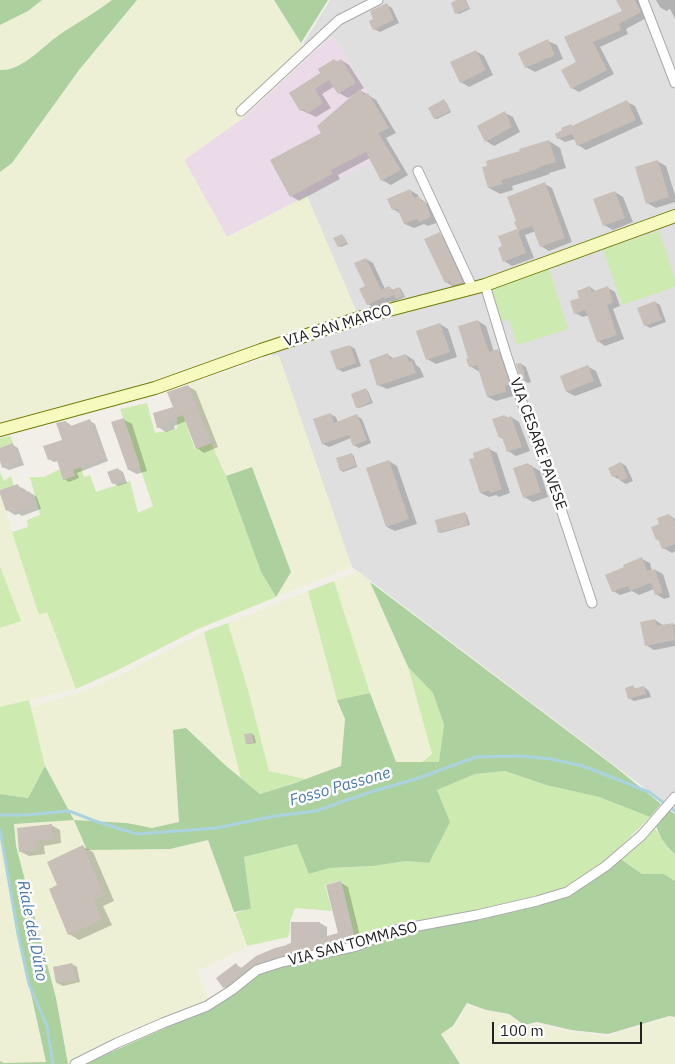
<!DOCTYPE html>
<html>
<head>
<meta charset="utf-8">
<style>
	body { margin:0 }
	#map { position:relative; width:675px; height:1064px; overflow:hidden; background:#f2efe9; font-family:"IBM Plex Sans",sans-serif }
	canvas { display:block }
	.scale { position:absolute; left:492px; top:1022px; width:150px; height:22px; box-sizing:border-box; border:2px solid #222; border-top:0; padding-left:6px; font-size:15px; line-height:18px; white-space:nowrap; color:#222; -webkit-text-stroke:4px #fff; paint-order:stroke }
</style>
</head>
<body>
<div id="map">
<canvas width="675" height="1064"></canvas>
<div class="scale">100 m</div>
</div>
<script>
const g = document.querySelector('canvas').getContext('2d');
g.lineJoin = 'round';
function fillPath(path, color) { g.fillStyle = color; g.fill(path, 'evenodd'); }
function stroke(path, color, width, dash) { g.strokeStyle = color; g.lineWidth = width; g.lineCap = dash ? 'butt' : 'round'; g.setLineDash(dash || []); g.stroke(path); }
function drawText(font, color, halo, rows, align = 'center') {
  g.font = font + ' "IBM Plex Sans",sans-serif'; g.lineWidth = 5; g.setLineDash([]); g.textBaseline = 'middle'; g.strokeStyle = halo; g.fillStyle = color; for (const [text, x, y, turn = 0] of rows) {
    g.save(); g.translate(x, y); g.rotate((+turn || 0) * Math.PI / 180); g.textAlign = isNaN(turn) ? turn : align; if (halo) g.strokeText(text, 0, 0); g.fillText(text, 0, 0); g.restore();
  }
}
const residential = new Path2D(`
	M330 0H675V811L352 567 266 340 357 313 307 196 383 141 379 133 389 128 333 36 309 54 303 44Z`);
const industrial = new Path2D(`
	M333 36 389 128 379 133 401 170 381 181 371 163 227 237 184 160 243 118 309 56Z`);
const farmland = new Path2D(`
	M42 0H112L94 13 58 36 27 61 6 71 0 70V25L28 11Z
	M137 0H274L309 56 243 118 184 160 227 237 307 196 357 313 150 385 0 427V172L12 163 79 70Z
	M277 355 280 358 352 567 276 597 291 572 252 467 226 476 211 443 188 384Z
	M0 494 39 614 47 612 76 689 0 707V628L20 621 0 566Z
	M359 571 370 582 408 667 432 754 422 762H396L370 693 334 581Z
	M308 591 337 700 345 719 341 766 306 779 269 771 248 690 228 623Z
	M204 632 241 778 225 765 174 730 179 822 152 828 127 823 75 820 170 849 208 840 246 947 197 971 212 1007 85 1064H68L56 998 16 846 14 824 74 820 45 766 30 707 85 691 118 676Z
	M0 830 18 934 46 1063H4L0 1061Z
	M467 1005 485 1011 509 1015 525 1027 537 1024 571 1032 609 1036 669 1017 675 1018V1064H461L442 1034 454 1027Z`);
const grass = new Path2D(`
	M659 231 675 279V287L622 305 603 249Z
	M549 269 568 329 517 345 509 319 498 323 488 289Z
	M147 403 155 433 177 429V417L183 415 195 449 211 443 226 476 261 572 276 597 198 629 116 671 76 689 47 612 39 615 12 532 28 527 27 520 40 515 30 477H44L60 469 75 476 67 452 75 449 84 477 90 475 96 492 130 481 138 513 153 506 120 409Z
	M10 436 13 443 0 448V438Z
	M0 472 4 481 11 476 14 486 0 490Z
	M0 566 21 621 0 628Z
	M334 581 370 693 337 700 308 591Z
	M228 623 248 690 269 771 306 779 260 794 241 778 204 632Z
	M408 667 433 693 444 725 440 762H422L432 754Z
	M29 700 45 766 28 798 0 794V707Z
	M505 771 546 785 599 797 650 817 605 862 565 888 538 898 356 943 341 881 325 885 332 911 295 908 290 922V931L288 937 247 946 235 913 251 909 244 857 297 844 310 874 330 868 373 866 406 861 429 863 436 790 475 774Z
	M649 819 669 850 675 854V881L664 874H642L615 855Z`);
const forest = new Path2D(`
	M0 0H42L28 11 0 25Z
	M112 0H137L79 70 12 163 0 172V70C21 72 43 46 59 35 77 23 95 13 112 0Z
	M274 0H328L301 43Z
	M252 467 291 572 276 597 261 572 226 476Z
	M370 582 614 766 661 804 650 817 599 797 546 785 505 771 475 774 437 790 450 822 429 863 406 861 373 866 330 868 309 874 297 844 244 857 251 909 234 912 208 840 170 849 87 850 74 820 14 824 16 846 56 998 68 1064H0V1061L4 1063 46 1062 18 934 0 830V794L28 798 45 766 74 820 127 823 152 828 179 822 173 730 186 728 225 765 260 794 295 783 341 766 345 719 337 700 370 693 396 762H439L444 725 433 693 408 667Z
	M663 806 675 814V854C663 845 658 832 653 818Z
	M615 855 642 874H664L675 881V1017L669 1016 608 1034 571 1030 537 1022 524 1025 509 1014 486 1010 467 1003 453 1026 441 1034 460 1064H85L212 1007 257 972 391 932 566 890Z`);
const shadow = new Path2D(`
	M460 0H466L470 9 459 14 456 13Z
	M623 0H640L648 17 626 29 628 34 600 47 614 74 579 92 572 88 578 63 566 38 624 12Z
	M656 0H675V19L670 9 666 11 660 7Z
	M387 5 392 8 399 23 380 32 374 29Z
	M548 41 557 45 563 59 535 72 526 67Z
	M476 51 484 56 493 75 469 87 461 82Z
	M334 60 338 62 341 60 349 65 364 88 360 90 376 100 396 133 386 138 408 175 391 185 382 180 370 158 338 175 340 179 299 201 291 196 354 96 353 95 348 98 339 93 335 86 322 94 331 108 316 117 301 110 322 73Z
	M444 101 446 102 451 112 437 119 434 118Z
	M627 102 635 106 643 124 586 150 578 145 575 139 565 142 558 138 573 127Z
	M505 113 513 117 520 132 494 146 486 141Z
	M549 141 560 148 566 168 549 173 550 174 512 186 513 190 500 194 489 188 521 152Z
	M657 161 666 166 675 195V202L656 208 647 203Z
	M545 184 552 188 572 242 549 251 541 246 536 231 525 235 534 258 512 266 504 261V247L517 230 519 232 516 223Z
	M410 190 418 195 419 198 433 207 439 222 428 226 424 224 414 228 405 224 401 214 393 209Z
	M615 192 623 197 633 222 613 230 604 225Z
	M440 234 448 238 470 287H454L446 282Z
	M342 235 344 237 348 244 341 247 339 246Z
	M366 259 373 263 385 289 389 288 394 290 399 288 401 289 405 297 393 302 391 301 375 309 368 304Z
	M590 287 597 292 608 288 615 292 620 306 613 309 624 339 605 346 598 341 589 315 583 317 575 313 581 299Z
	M655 302 660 305 666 322 650 328 645 325Z
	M478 321 486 326 494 352 498 351 506 355 516 388 512 390 513 396 496 401 488 397 480 370 478 371 470 366Z
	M440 324 448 329 457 357 436 364 427 359Z
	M350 346 355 349 361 366 343 372 338 369Z
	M388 355 395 359 406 355 414 360 416 365 420 368 424 377 387 389 378 385Z
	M521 364 526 367 531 382 528 383 523 380Z
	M587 366 596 371 602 386 575 396 567 392 561 377Z
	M188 386 196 391 218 447 204 453 197 448 186 421 174 426 175 429 166 432 158 427 174 408Z
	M366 390 368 391 373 403 359 408 357 407Z
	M330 414 336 417 338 423 357 416 362 419 371 443 359 448 354 445 351 438 329 447 323 444 315 420Z
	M505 416 508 418 511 417 519 422 530 451 516 456 508 451 504 440 500 437Z
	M123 419 132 424 147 471 137 474 129 470Z
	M90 421 95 424 108 461 77 473 79 478 69 482 64 479 58 461 54 462 49 459 63 440 66 422 71 425 72 428Z
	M13 445 18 448 24 465 9 470 3 467 0 457V449Z
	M489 449 497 453 510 493 499 497 496 495 489 497 481 493Z
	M352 454 354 456 357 467 343 472 341 470Z
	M389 461 397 466 417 524 395 531 387 527Z
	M621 463 626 466 633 481 626 484 621 481 620 478 618 479 613 476Z
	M528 464 540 471 548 497 533 502 524 497Z
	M118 469 123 472 127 483 118 486 113 483Z
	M18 486 26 490 27 493 29 492 37 497 41 509 22 516 19 514 15 515 7 510Z
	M465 513 467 515 470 525 441 533 439 532Z
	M669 515 675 519V551L672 553 663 548 660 541 657 539 661 525Z
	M642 559 650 563 652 571 655 570 663 574 670 597 664 599 656 594 654 589 639 595 632 591 620 595 613 591Z
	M655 620 663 625 673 624 675 625V646L654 650 646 645Z
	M633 687 637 689 644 687 649 691 651 697 634 701 629 698Z
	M252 734 254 735 256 743 249 744 247 743Z
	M51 825 60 830 61 843 44 846 45 854 29 856 21 852Z
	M82 846 93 852 114 901 103 906 112 925 79 940 69 934 59 886Z
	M341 883 348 887 362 944 263 968 231 991 224 987 217 978 236 965 242 968 293 944 320 923 327 927V937L339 934Z
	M72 964 77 967 80 982 63 986 57 983Z`);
const stream = new Path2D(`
	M0 815H26L69 811 95 821 137 834 216 828 275 816 316 811 370 792 416 779 476 757 519 756 551 759 583 766 649 792 675 811
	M0 830 18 934 29 984 47 1026 53 1064`);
const building = new Path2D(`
	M456 0H465L469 8 455 14 451 3Z
	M616 0H635L641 12 619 24 621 30 593 42 607 70 571 89 561 70 576 62 564 37 622 11Z
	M387 3 394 20 373 30 369 21 373 19 370 11Z
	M548 39 555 55 525 68 518 53Z
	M476 50 486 70 460 83 450 62Z
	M334 59 336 62 341 59 356 83 338 94 329 80 315 89 323 103 307 114 304 109 300 111 289 93 320 73 318 69Z
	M360 89 364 95 368 93 389 128 378 133 401 170 381 181 366 152 331 170 332 174 290 197 270 160 321 133 317 126Z
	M444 99 450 111 434 119 428 108Z
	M627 100 636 120 577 146 572 134 557 139 555 134 562 130 561 128 571 124 572 126Z
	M505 111 512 127 485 142 477 126Z
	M549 140 556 162 539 167V168L523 174 501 180 503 184 488 188 482 167 487 166 486 161 520 151 519 149Z
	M658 160 669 197 646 204 635 167Z
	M545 182 565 238 540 247 532 226 518 231 514 222 516 221 507 197Z
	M410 189 414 198 419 196 422 202 425 201 431 217 419 222 417 219 404 224 397 208 392 210 387 199Z
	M615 191 625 218 603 226 593 199Z
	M517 229 526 253 503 262 498 248 502 246 498 236Z
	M440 232 463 282 462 283 452 285 450 281 445 283 424 239Z
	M342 234 347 243 338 247 333 238Z
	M366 258 381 290 389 286 394 295 385 299 384 297 367 305 359 289 365 286 354 263Z
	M590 286 592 292 608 286 613 302 607 305 617 335 597 342 586 312 585 310 574 314 570 301 579 298 577 291Z
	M399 287 403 296 396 299 392 290Z
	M655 301 662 320 644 326 637 308Z
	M478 320 489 352 498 349 510 384 505 386 506 392 487 397 477 365 469 367 466 359 468 358 458 326Z
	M440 323 450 352 426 360 416 331Z
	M350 345 356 363 337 370 330 351Z
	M388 353 390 359 406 354 409 362 412 361 416 373 377 386 369 360Z
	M521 363 526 379 521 381 516 364Z
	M588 365 594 381 566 392 560 376Z
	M188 385 211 443 196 449 183 415 167 421 168 425 157 428 153 413 173 407 167 392Z
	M366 388 371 402 356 408 351 394Z
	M331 413 334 423 357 414 367 440 353 446 349 435 322 444 313 419Z
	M505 415 506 418 511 416 522 447 507 452 502 437 499 438 492 419Z
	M124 418 140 466 128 470 111 422Z
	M90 419 104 459 73 470 75 476 63 480 56 457 48 460 43 446 62 440 56 423 66 421 68 427Z
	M13 443 19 462 2 468 0 461V448Z
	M489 447 502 489 490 493 489 490 480 493 469 459 474 458 473 453Z
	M352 453 356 466 340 471 336 458Z
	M389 460 409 519 386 527 366 468Z
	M621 462 628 478 620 481 617 475 612 477 608 468Z
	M528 463 529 466 532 465 541 492 523 498 513 468Z
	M118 468 122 480 112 484 107 472Z
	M18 484 21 493 29 491 33 505 13 512 12 509 6 511 0 494V490Z
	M465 512 468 525 438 533 435 520Z
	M669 514 671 518 673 517 675 523V544L662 549 658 539 656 540 651 527 659 524 657 518Z
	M642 557 647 571 655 569 663 593 655 595 651 583 630 591 628 586 612 592 605 575 624 567 623 565Z
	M655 619 657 626 673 623 675 640 645 646 640 622Z
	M633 685 634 689 644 686 646 694 628 699 625 688Z
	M252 733 254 743 246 744 244 734Z
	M52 824 53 839 36 841 37 850 19 852 17 828Z
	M83 845 104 895 94 900 102 920 68 935 49 889 57 885 47 862Z
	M341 881 355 940 281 956 255 964 223 988 216 978 236 963 240 969 256 956 275 948 287 945V944L291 943V922H320V938L338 933 326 885Z
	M72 963 75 980 56 983 53 967Z`);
const street = new Path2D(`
	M643 0 675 83
	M241 111 339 20 378 0
	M418 171 472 287
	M485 285 506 354 525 411 555 491 592 603
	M75 1064 117 1043 163 1023 207 1006 232 990 257 970 282 962 357 946 391 931 477 915 537 901 567 892 606 866 642 835 675 797`);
const secondary = new Path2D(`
	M0 430 155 388 261 350 362 317 485 285 675 216`);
const streetNames = [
	["VIA SAN MARCO",338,326,-17],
	["VIA CESARE PAVESE",538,444,70],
	["VIA SAN TOMMASO",353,944,-15]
];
const waterNames = [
	["Fosso Passone",340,787,-16],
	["Riale del Dűno",32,931,79]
];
fillPath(residential, '#e0dfdf');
fillPath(industrial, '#ebdbe8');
fillPath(farmland, '#eef0d5');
fillPath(grass, '#cdebb0');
fillPath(forest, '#add19e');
fillPath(shadow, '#0003');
stroke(stream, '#aad3df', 3);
fillPath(building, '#c7bfb8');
stroke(street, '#a9a9a9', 11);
stroke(secondary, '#707d05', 14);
stroke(street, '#fff', 9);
stroke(secondary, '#f7fabf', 12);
drawText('15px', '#222', '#fff', streetNames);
drawText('italic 16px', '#4a7aab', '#fff', waterNames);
</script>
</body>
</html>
